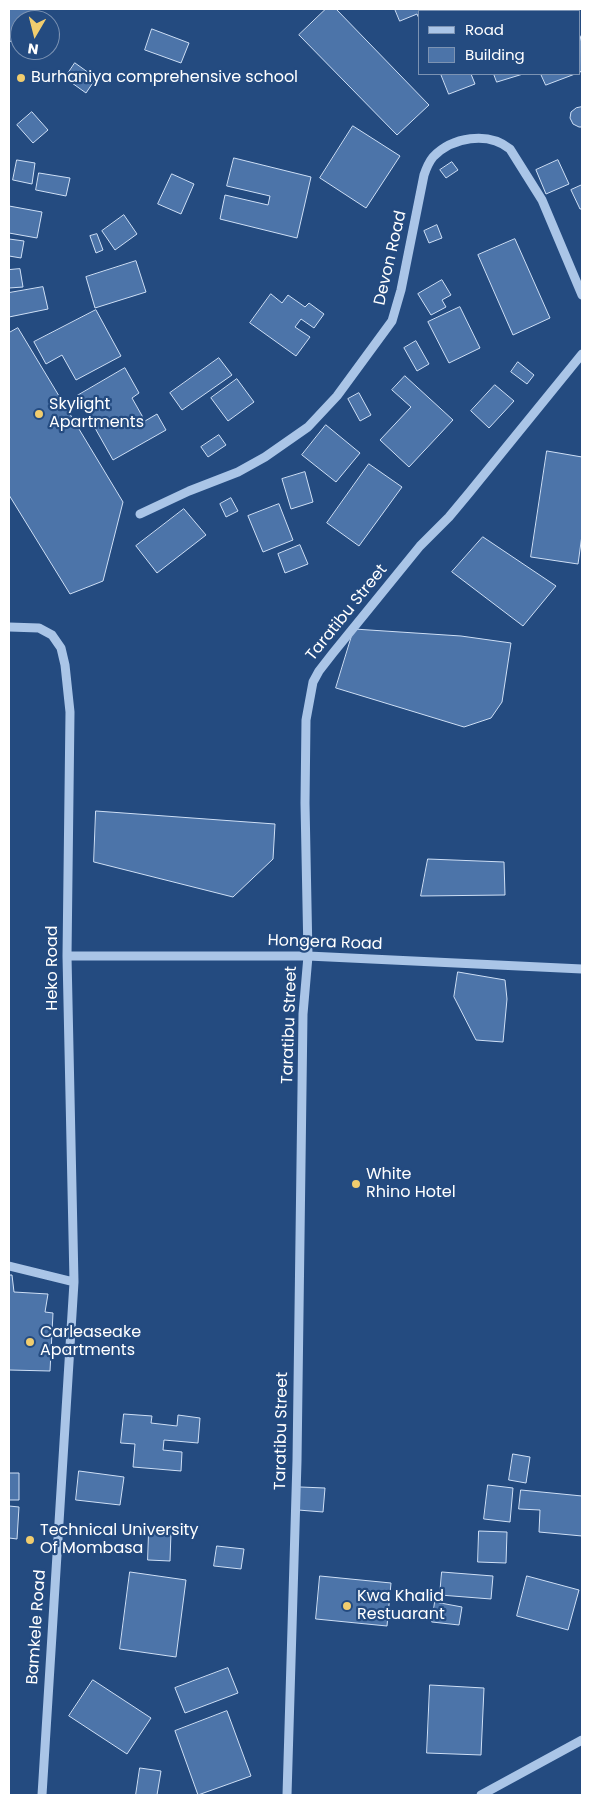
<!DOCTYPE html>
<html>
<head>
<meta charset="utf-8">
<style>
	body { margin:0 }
	#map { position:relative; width:591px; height:1804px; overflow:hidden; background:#244b80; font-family:Poppins,sans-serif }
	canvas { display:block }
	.frame { position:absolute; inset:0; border:10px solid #fff; pointer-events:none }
	.legend { position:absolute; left:418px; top:10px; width:162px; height:65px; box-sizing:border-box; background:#244b80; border:1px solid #7c93b3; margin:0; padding:6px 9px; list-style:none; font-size:15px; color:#fff }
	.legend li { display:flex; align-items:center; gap:10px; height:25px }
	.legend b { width:25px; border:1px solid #7c93b3 }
	.north { position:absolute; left:10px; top:10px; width:50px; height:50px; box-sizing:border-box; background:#244b80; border:1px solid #7c93b3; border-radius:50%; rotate:188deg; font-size:14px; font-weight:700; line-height:20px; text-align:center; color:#fff }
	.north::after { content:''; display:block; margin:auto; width:18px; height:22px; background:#f1cd6e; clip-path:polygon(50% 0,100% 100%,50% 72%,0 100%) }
</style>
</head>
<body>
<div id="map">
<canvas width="591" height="1804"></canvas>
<div class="frame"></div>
<ul class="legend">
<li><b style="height:6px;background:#aac5e7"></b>Road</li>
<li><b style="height:14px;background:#4c74a9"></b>Building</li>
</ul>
<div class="north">N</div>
</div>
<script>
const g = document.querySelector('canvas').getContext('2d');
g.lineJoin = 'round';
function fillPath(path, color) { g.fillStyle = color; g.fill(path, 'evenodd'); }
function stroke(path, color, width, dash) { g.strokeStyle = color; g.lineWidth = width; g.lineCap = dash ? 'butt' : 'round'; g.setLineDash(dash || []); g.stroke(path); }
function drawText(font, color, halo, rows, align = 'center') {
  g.font = font + ' Poppins,sans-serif'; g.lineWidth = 4.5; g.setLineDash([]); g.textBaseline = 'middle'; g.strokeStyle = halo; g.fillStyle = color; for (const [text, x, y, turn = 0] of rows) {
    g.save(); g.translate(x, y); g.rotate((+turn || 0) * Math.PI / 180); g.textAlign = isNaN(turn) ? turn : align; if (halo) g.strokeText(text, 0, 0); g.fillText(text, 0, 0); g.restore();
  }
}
const building = new Path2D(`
	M9 9H35L33 20H20V43L9 41Z
	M326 9H336L429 105 397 135 299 35Z
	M395 9H446L447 11H420V21L417 14 400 21Z
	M478 9H518L515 11H479Z
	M152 29 189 43 181 63 145 50Z
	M580 36 582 43V71L580 72Z
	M75 63 96 78 86 93 65 78Z
	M441 74H471L475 84 449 94Z
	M494 74H523L497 82Z
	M541 74H575L546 85Z
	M582 107V127H579L573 124 570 118 571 112 576 108Z
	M32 112 48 130 33 143 17 125Z
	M353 126 400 156 366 208 320 178Z
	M234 158 311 177 297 238 220 219 225 195 268 205 270 196 227 186Z
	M17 160 35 163 32 184 13 180Z
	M558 160 569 184 546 194 536 170Z
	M452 162 458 170 446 178 440 170Z
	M39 173 70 178 66 196 36 190Z
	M172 174 194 184 181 214 158 204Z
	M582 185V209H580L571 190Z
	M9 206 42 212 37 238 9 233Z
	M124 215 137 234 115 250 102 231Z
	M437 225 442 238 429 243 424 231Z
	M97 234 103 250 96 253 90 236Z
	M9 239 24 241 21 258 9 256Z
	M515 239 550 318 513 335 478 255Z
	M136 261 146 292 95 308 86 277Z
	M20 269 23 287 9 288V270Z
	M442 280 451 295 442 300 446 307 431 315 418 294Z
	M43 287 48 309 9 317V293Z
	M271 294 282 303 288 295 305 307 309 303 324 314 314 328 301 319 295 327 310 337 296 356 250 323Z
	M460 307 480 348 449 363 428 322Z
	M96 310 121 356 76 380 62 355 46 364 34 342Z
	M18 328 123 502 103 581 70 594 9 495V333Z
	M416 341 429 364 417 371 404 348Z
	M219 358 232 375 182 410 170 393Z
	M518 362 534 375 527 384 511 372Z
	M125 368 139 393 132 398 145 421 157 414 166 430 113 460 77 396Z
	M405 376 453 420 409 467 380 440 411 407 392 390Z
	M237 379 254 402 228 421 211 398Z
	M495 385 514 401 489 428 471 411Z
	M359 393 371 415 360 421 348 399Z
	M326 425 360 453 336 482 302 455Z
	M219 435 226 445 208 457 201 447Z
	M547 451 582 457V535L578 564 531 557Z
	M369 464 402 487 359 546 327 523Z
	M305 472 313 502 291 509 282 479Z
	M231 498 238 511 226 517 220 504Z
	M279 504 293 540 263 552 248 516Z
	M184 509 206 535 157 573 136 546Z
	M483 537 556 586 523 626 452 572Z
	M300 545 308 564 285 573 278 554Z
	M354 629 461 636 511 643 502 702 491 718 464 727 336 688Z
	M96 811 275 824 273 859 233 897 94 862Z
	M428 859 504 862 505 895 421 896Z
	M458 972 505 980 507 999 503 1042 476 1040 454 997Z
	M9 1275H12L14 1292 48 1294 45 1312 53 1313 50 1371 9 1370Z
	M124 1414 152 1416 151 1423 177 1426 178 1415 200 1418 198 1443 164 1440 163 1450 182 1452 181 1471 133 1467 135 1444 121 1443Z
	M513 1454 530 1457 526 1483 509 1480Z
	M79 1471 124 1477 120 1505 76 1500Z
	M9 1473H19V1500H9Z
	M488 1485 513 1488 510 1522 484 1519Z
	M300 1487 325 1488 323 1512 298 1510Z
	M521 1490 582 1496V1536L539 1532 540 1510 519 1509Z
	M9 1506 19 1507 17 1539 9 1538Z
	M149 1531 171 1532 170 1561 148 1560Z
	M479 1531 507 1532 506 1563 478 1562Z
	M217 1546 244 1549 241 1569 214 1566Z
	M130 1572 186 1580 176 1657 120 1649Z
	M442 1572 493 1576 491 1599 440 1595Z
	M320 1576 391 1583 387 1626 316 1619Z
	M527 1576 579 1590 568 1630 517 1616Z
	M435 1602 462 1607 459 1625 432 1622Z
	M228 1668 238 1693 185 1713 175 1688Z
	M93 1680 151 1718 127 1754 69 1716Z
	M430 1685 484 1688 481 1755 427 1753Z
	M227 1711 251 1776 198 1795 175 1731Z
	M140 1768 161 1771 157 1795H136Z`);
const minor = new Path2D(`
	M140 514 189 491 238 472 265 457 308 427 337 396 392 321 401 290 424 175C426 169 429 162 433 157 452 137 488 131 510 149L542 200 582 295
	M9 627 39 628 52 635 61 648 65 665 70 712 67 956 74 1282 42 1795
	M67 956H308L582 969
	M9 1266 74 1282
	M287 1795 297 1461 303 1014 308 956 305 803 306 720 313 682 319 671 333 653 420 546 449 517 469 493 582 354
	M481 1795 582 1740`);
const markers = [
	[21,78,5,"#f1cd6e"],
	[39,414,5,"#f1cd6e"],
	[356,1184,5,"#f1cd6e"],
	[30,1342,5,"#f1cd6e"],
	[30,1540,5,"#f1cd6e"],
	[347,1606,5,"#f1cd6e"]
];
const poiNames = [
	["Burhaniya comprehensive school",31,78],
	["Skylight",49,405],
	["Apartments",49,423],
	["White",366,1175],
	["Rhino Hotel",366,1193],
	["Carleaseake",40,1333],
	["Apartments",40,1351],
	["Technical University",40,1531],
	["Of Mombasa",40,1549],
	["Kwa Khalid",357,1597],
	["Restuarant",357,1615]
];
const streetNames = [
	["Devon Road",391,258,-77],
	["Taratibu Street",347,613,-51],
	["Hongera Road",325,943,2],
	["Heko Road",53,968,-90],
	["Taratibu Street",290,1025,-88],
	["Taratibu Street",282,1431,-89],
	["Bamkele Road",37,1627,-86]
];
fillPath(building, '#4c74a9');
stroke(building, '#cedff5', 1);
stroke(minor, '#aac5e7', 9);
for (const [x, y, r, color] of markers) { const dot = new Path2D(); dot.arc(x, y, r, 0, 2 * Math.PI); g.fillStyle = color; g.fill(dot); stroke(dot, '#244b80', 2); }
drawText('16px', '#fff', '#244b80', poiNames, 'left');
drawText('16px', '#fff', '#244b80', streetNames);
</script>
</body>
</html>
